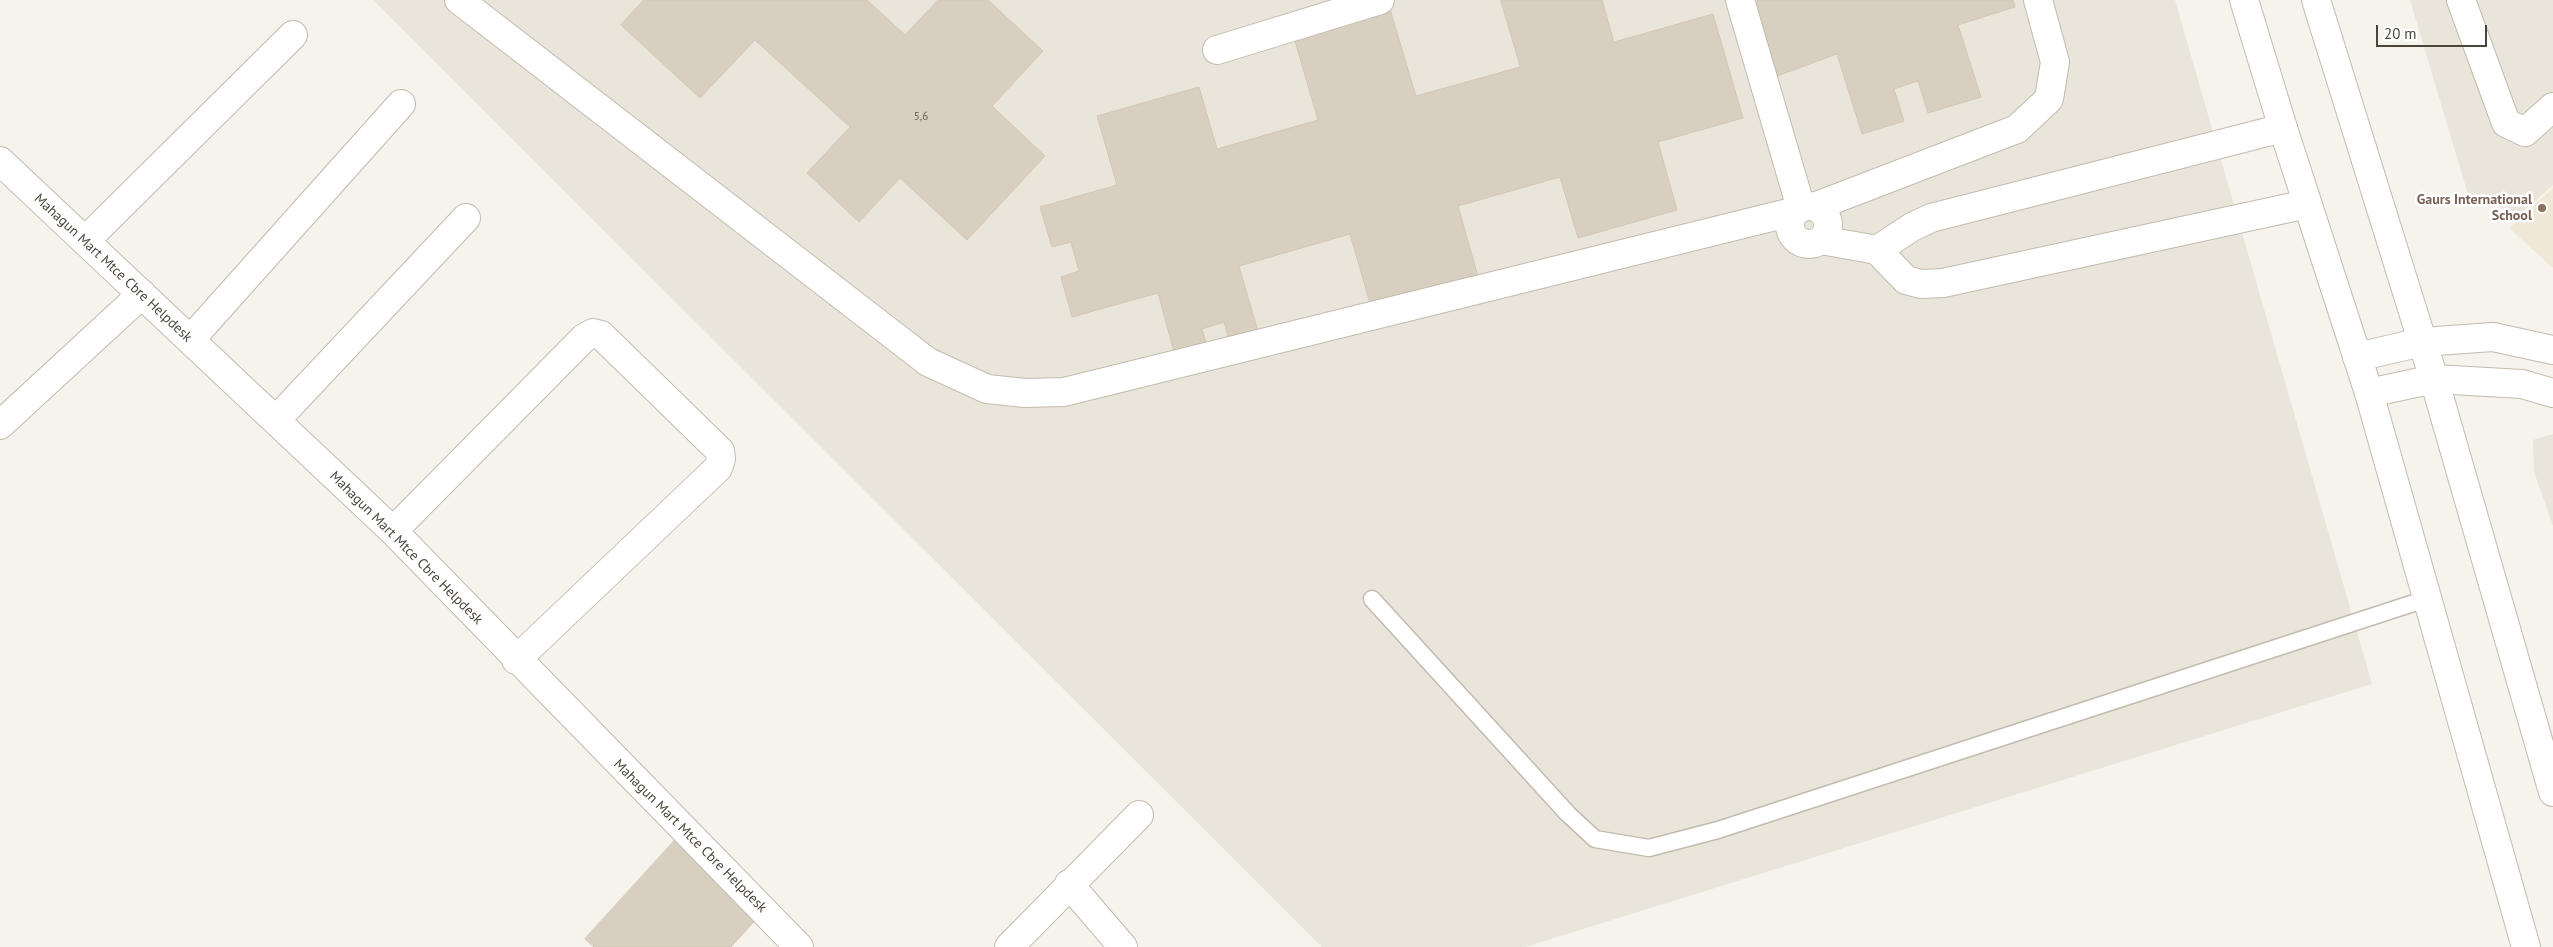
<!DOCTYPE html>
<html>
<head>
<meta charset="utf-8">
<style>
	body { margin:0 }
	#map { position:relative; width:2553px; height:947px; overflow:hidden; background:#f6f3ec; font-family:"PT Sans",sans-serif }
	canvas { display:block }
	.scale { position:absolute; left:2376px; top:25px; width:111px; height:22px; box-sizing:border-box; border:2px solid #4b4439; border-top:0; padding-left:6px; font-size:15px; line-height:18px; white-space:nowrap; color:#4b4439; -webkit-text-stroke:4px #fff; paint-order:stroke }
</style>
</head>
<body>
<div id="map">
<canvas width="2553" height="947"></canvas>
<div class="scale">20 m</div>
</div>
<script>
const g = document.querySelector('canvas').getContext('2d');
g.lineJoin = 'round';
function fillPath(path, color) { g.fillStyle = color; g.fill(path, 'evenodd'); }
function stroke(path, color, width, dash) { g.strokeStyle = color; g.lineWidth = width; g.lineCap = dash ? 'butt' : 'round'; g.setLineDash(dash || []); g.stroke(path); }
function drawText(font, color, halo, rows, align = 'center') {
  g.font = font + ' "PT Sans",sans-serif'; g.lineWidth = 5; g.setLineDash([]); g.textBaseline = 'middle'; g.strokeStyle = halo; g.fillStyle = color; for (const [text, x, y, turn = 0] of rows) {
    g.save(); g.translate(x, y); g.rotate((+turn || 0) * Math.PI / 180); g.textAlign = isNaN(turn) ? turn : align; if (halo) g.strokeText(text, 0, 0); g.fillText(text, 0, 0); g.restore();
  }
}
const residential = new Path2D(`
	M373 0H2175L2372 684 1525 947H1322Z
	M2410 0H2553V185L2520 215 2468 194Z
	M2553 434V526L2534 472 2533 440Z`);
const education = new Path2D(`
	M2553 188V268L2509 228Z`);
const building = new Path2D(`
	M644 0H867L905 35 938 0H988L1043 51 992 106 1045 156 967 240 900 178 859 222 807 173 850 127 755 40 700 98 621 25Z
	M1501 0H1602L1614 42 1713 14 1743 118 1658 142 1677 210 1578 238 1560 177 1458 206 1479 280 1372 310 1350 234 1239 266 1259 335 1230 344 1224 322 1202 329 1208 350 1176 359 1158 293 1072 317 1061 277 1079 271 1071 242 1052 247 1040 207 1117 185 1097 116 1199 87 1217 149 1318 120 1293 34 1389 6 1416 96 1520 67Z
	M1757 0H2013L2015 7 1958 25 1981 97 1928 113 1918 81 1894 89 1904 121 1862 134 1837 54 1777 76Z
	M676 839 760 915 731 947H594L585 939Z`);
const service = new Path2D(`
	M1372 599 1568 814 1595 839 1649 848 1718 830 2426 599`);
const minor = new Path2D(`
	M459 0 928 362 987 389 1025 393 1064 392 1796 211
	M1740 0 1801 208
	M2461 0 2506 123 2525 132 2553 107
	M1217 50 1380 0
	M0 161 393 531 799 947
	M1790 225a19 19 0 1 1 38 0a19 19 0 1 1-38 0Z
	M1814 207 2017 129 2049 99 2055 62 2038 0
	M1821 240 1877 250 1906 280 1921 284 1943 283 2307 204
	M85 241 293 35
	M1877 250 1912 227 1931 218 2283 128
	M190 340 401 104
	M2357 357 2422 342 2493 337 2553 350
	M2369 393 2434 379 2522 384 2553 393
	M276 420 466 218
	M0 425 142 294
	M393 531 584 338 593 333 601 335 720 451 721 459 718 468 516 660
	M1069 884 1123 947
	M1009 947 1139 815`);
const tertiary = new Path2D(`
	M2244 0 2283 128 2369 393 2526 947
	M2316 0 2434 379 2553 792`);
const markers = [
	[2542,208,5,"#8d6e63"]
];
const numberNames = [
	["5,6",921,117]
];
const educationNames = [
	["Gaurs International",2532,200],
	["School",2532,216]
];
const streetNames = [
	["Mahagun Mart Mtce Cbre Helpdesk",113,268,43],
	["Mahagun Mart Mtce Cbre Helpdesk",406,548,45],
	["Mahagun Mart Mtce Cbre Helpdesk",690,836,45]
];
fillPath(residential, '#eae5da');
fillPath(education, '#efe8d6');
fillPath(building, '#d8cfc1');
stroke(building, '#d3c7b4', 1);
stroke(service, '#c2bbae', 19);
stroke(minor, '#c2bbae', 30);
stroke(tertiary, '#c2bbae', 30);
stroke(service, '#fff', 16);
stroke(minor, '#fff', 28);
stroke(tertiary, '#fff', 28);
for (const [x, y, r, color] of markers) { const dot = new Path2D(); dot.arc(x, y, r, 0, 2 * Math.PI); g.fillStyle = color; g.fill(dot); stroke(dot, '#fff', 2); }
drawText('11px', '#6e675b', null, numberNames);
drawText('bold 14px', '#785e54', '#fff', educationNames, 'right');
drawText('14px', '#4b4439', '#fff', streetNames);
</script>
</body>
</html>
